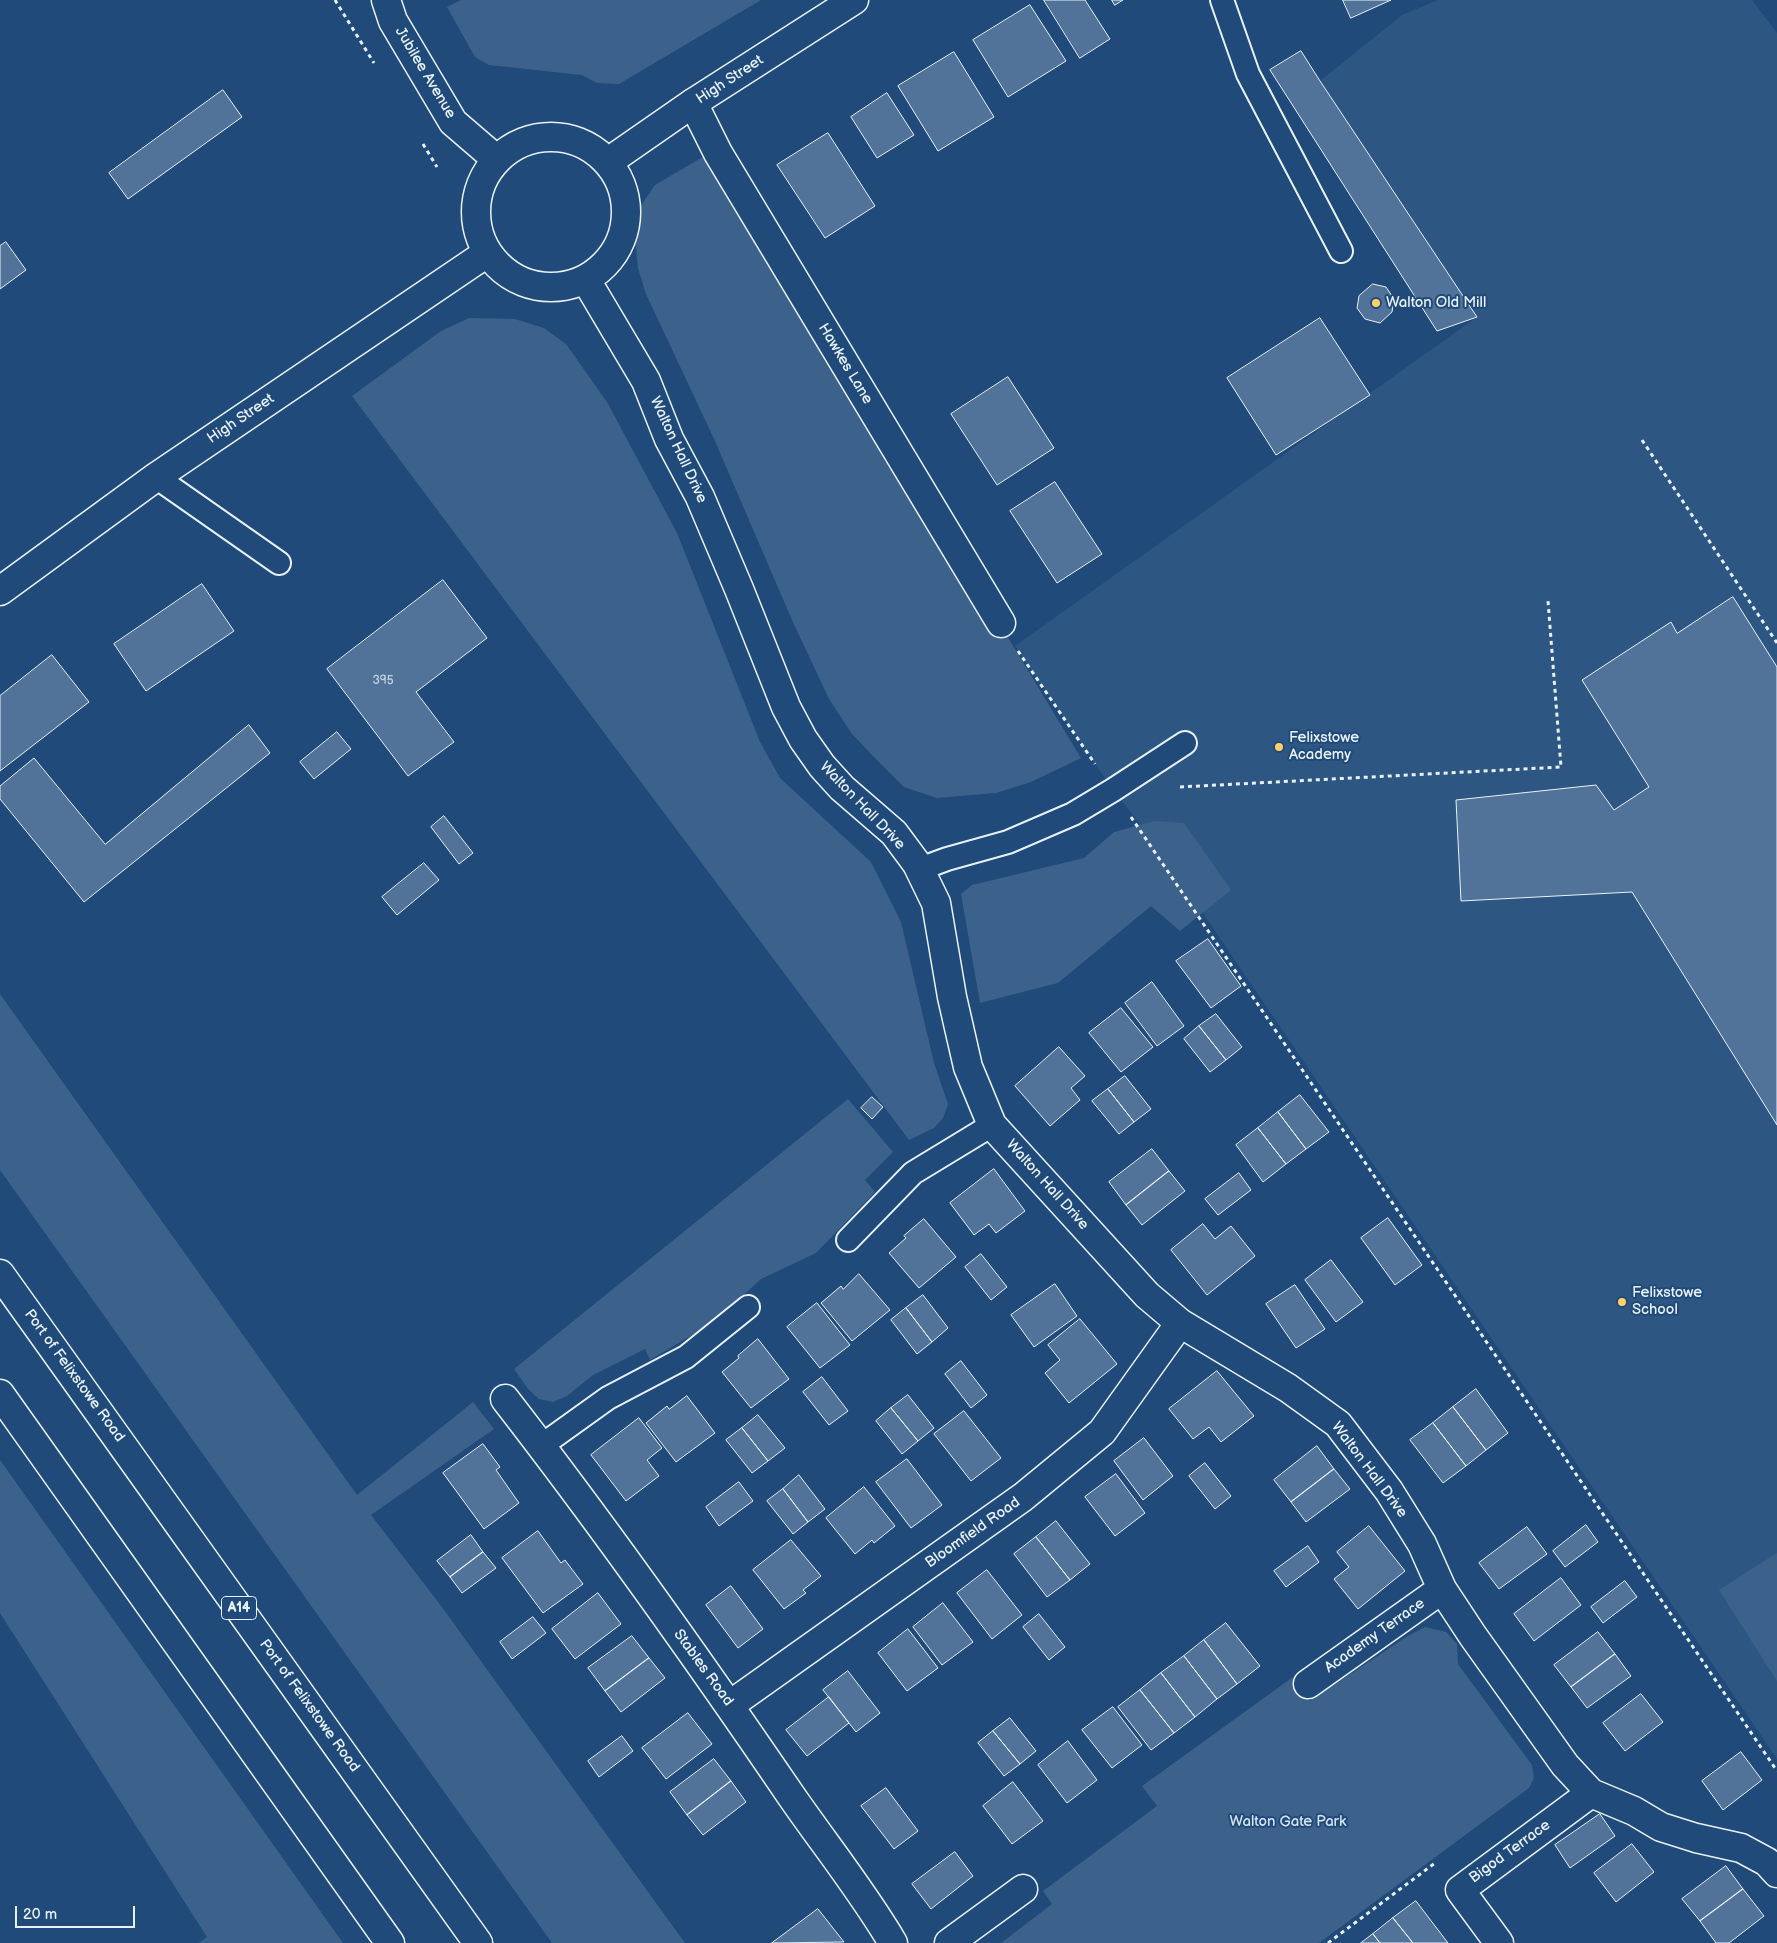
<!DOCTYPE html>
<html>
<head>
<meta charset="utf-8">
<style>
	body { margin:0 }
	#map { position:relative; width:1777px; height:1943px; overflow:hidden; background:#1f4a7a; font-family:"Balsamiq Sans",sans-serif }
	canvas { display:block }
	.scale { position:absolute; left:15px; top:1906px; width:120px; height:22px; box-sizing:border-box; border:2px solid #e8f1f8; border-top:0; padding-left:6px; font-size:15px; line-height:18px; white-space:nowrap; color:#e8f1f8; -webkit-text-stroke:4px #1f4a7a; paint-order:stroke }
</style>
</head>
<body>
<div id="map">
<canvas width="1777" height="1943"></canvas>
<div class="scale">20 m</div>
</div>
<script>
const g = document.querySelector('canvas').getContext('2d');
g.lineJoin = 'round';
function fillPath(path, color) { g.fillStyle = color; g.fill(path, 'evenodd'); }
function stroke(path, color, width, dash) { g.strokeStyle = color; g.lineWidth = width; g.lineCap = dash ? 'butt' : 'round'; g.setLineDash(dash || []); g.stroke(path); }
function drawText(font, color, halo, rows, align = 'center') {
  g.font = font + ' "Balsamiq Sans",sans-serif'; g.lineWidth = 4; g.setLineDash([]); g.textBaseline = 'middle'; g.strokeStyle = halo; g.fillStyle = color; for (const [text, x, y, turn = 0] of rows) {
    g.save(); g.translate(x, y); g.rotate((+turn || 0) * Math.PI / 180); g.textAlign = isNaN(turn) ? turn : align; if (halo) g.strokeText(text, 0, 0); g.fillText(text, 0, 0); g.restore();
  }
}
const built = new Path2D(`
	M1438 0H1752L1777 33V1759L1156 844 1113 790 1015 646 1477 317 1320 81 1402 15Z`);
const green = new Path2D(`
	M461 0H761L619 84 597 83 582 75 489 65 475 57 447 7Z
	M713 151 1081 758 1031 782 996 793 937 798 904 787 873 756 852 734 829 699 792 620 715 441 646 294 638 268 633 217 655 185Z
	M469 318 515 319 544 328 566 344 607 402 677 533 760 742 780 778 871 862 901 922 934 1063 948 1104 943 1118 934 1128 909 1140 352 396 441 331Z
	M1154 821 1184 823 1231 890 1180 931 1151 906 1058 983 980 1003 961 894 972 885 1084 858 1114 832Z
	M0 994 357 1495 473 1402 494 1429 371 1515 439 1603 685 1943H552L0 1170Z
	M848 1099 893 1152 865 1180 875 1192 816 1253 761 1279 714 1322 650 1360 645 1349 593 1375 567 1396 553 1402 539 1399 529 1390 514 1369Z
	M0 1460 343 1943H199L207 1937 0 1613Z
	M1777 1553V1681L1719 1590Z
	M1425 1627 1446 1632 1457 1644 1458 1664 1532 1765 1534 1778 1529 1788 1319 1943H1001L1052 1904 1043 1891 1157 1806 1142 1786 1293 1677 1310 1701 1406 1637Z`);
const building = new Path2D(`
	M1044 0H1085L1110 39 1080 58Z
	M1112 0H1123L1115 5Z
	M1343 0H1391L1351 18Z
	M1030 5 1066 61 1008 97 973 40Z
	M1301 51 1320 81 1477 317 1437 331 1270 70Z
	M954 52 994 117 938 151 898 86Z
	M223 90 242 117 128 199 109 173Z
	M887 93 914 135 877 158 851 117Z
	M828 133 875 206 825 238 777 165Z
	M6 242 26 270 0 289V246Z
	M1373 284 1386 287 1394 299 1392 312 1380 323 1365 319 1357 308 1359 296Z
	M1320 318 1370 395 1276 455 1227 378Z
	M1008 377 1054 448 997 485 951 414Z
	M1055 482 1102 554 1057 583 1010 511Z
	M443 580 487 638 416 692 454 742 408 776 327 669Z
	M202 584 234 631 146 691 114 644Z
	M1733 597 1777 667V1125L1632 892 1461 901 1456 800 1596 785 1614 810 1649 787 1582 680 1671 622 1677 633Z
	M52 655 89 702 0 771V696Z
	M249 725 270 753 84 902 0 799V786L34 758 105 844Z
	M337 732 351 749 314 779 300 762Z
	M444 816 473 853 459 864 431 827Z
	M424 863 439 880 397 915 382 897Z
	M1208 939 1241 986 1211 1008 1176 961Z
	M1152 982 1184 1026 1157 1046 1125 1003Z
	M1121 1008 1153 1047 1121 1072 1089 1033Z
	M1216 1014 1242 1047 1226 1060 1199 1026Z
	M1199 1026 1226 1060 1210 1072 1184 1039Z
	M1059 1047 1085 1076 1071 1088 1080 1100 1050 1126 1015 1086Z
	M1125 1076 1151 1109 1134 1122 1108 1089Z
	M1108 1089 1134 1122 1119 1134 1092 1101Z
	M1300 1095 1329 1132 1306 1149 1278 1112Z
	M872 1097 883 1107 872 1119 861 1108Z
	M1278 1112 1306 1149 1286 1164 1258 1128Z
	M1258 1128 1286 1164 1263 1182 1236 1145Z
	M1152 1149 1169 1171 1126 1205 1109 1182Z
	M994 1169 1025 1211 996 1233 989 1224 974 1235 950 1203Z
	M1169 1171 1185 1191 1142 1225 1126 1205Z
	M1239 1173 1251 1190 1218 1215 1205 1199Z
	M1388 1218 1422 1265 1395 1285 1361 1238Z
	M924 1219 956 1257 919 1288 889 1253 906 1238 904 1236Z
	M1203 1224 1215 1239 1231 1226 1255 1256 1207 1295 1171 1250Z
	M981 1254 1007 1287 991 1300 965 1267Z
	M1331 1260 1363 1302 1336 1322 1305 1280Z
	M859 1274 890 1310 852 1341 821 1303 841 1286 843 1289Z
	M1055 1284 1077 1316 1034 1347 1011 1315Z
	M1295 1285 1325 1329 1296 1348 1266 1304Z
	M923 1295 948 1328 932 1342 906 1308Z
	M817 1303 850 1345 820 1368 787 1327Z
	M906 1308 932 1342 917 1354 891 1320Z
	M1080 1319 1117 1364 1069 1403 1045 1373 1060 1360 1048 1345Z
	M758 1339 789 1379 751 1408 722 1372 739 1358 738 1356Z
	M961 1361 987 1395 971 1408 945 1374Z
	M1217 1371 1254 1416 1221 1442 1209 1427 1193 1439 1169 1409Z
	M822 1377 848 1411 829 1425 803 1392Z
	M1476 1389 1508 1433 1486 1450 1453 1407Z
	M908 1395 934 1428 918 1441 891 1408Z
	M687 1396 715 1433 676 1462 646 1423 667 1406 669 1409Z
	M1453 1407 1486 1450 1466 1466 1433 1423Z
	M891 1408 918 1441 902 1454 876 1421Z
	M964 1411 1001 1458 971 1481 934 1434Z
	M758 1415 785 1448 768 1461 742 1428Z
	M639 1418 662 1448 647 1460 659 1476 626 1501 591 1455Z
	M1433 1423 1466 1466 1443 1483 1410 1440Z
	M742 1428 768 1461 752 1473 726 1440Z
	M1144 1438 1173 1476 1143 1500 1114 1461Z
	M483 1444 500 1467 496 1470 519 1503 484 1529 443 1473Z
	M1317 1446 1334 1469 1291 1502 1274 1480Z
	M907 1459 942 1505 911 1528 876 1482Z
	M1205 1463 1231 1496 1215 1509 1189 1476Z
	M1334 1469 1350 1489 1306 1522 1291 1502Z
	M1116 1474 1145 1513 1115 1536 1085 1497Z
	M799 1475 825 1509 808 1522 783 1489Z
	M739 1482 753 1501 719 1526 706 1507Z
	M864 1487 895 1526 874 1543 872 1540 855 1554 826 1518Z
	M783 1489 808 1522 793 1534 767 1501Z
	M1056 1521 1090 1564 1070 1580 1036 1537Z
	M1586 1525 1598 1542 1565 1567 1553 1551Z
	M1369 1526 1405 1571 1358 1609 1334 1579 1349 1567 1337 1552Z
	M1527 1527 1547 1554 1499 1589 1479 1563Z
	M538 1531 561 1563 565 1560 583 1584 543 1613 502 1558Z
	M471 1535 483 1552 450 1577 437 1561Z
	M1036 1537 1070 1580 1047 1597 1014 1554Z
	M791 1540 821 1576 803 1590 806 1593 784 1609 753 1570Z
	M1308 1546 1319 1562 1286 1587 1274 1571Z
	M483 1552 496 1568 462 1593 450 1577Z
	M987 1570 1022 1615 992 1639 957 1593Z
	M1561 1578 1581 1605 1534 1641 1514 1614Z
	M1625 1581 1637 1597 1603 1623 1591 1607Z
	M731 1586 763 1629 738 1648 706 1605Z
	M598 1593 621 1624 575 1659 552 1629Z
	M943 1603 973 1642 942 1665 913 1627Z
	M1039 1614 1065 1647 1049 1660 1023 1627Z
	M533 1617 546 1633 512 1659 500 1642Z
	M1226 1623 1260 1666 1237 1684 1204 1640Z
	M908 1629 938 1668 907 1691 878 1653Z
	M1598 1632 1615 1654 1571 1687 1554 1665Z
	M632 1636 649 1658 605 1691 588 1668Z
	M1204 1640 1237 1684 1217 1699 1184 1656Z
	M1615 1654 1631 1676 1587 1708 1571 1687Z
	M1184 1656 1217 1699 1195 1717 1161 1673Z
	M649 1658 665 1678 621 1712 605 1691Z
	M848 1671 880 1713 856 1732 823 1690Z
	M1161 1673 1195 1717 1174 1733 1140 1690Z
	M1140 1690 1174 1733 1151 1750 1118 1707Z
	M1641 1694 1663 1722 1625 1751 1603 1723Z
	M829 1697 849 1723 807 1756 786 1730Z
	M1113 1707 1142 1745 1112 1768 1082 1730Z
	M688 1713 712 1744 666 1779 642 1748Z
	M1010 1718 1036 1751 1020 1764 993 1731Z
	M993 1731 1020 1764 1004 1776 978 1743Z
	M622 1736 633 1751 599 1777 588 1761Z
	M1068 1741 1097 1780 1067 1803 1038 1765Z
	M1741 1752 1762 1780 1723 1810 1702 1781Z
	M714 1759 731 1781 687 1815 670 1792Z
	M731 1781 746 1802 703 1835 687 1815Z
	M1013 1782 1043 1821 1012 1844 983 1806Z
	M886 1788 918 1831 894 1849 861 1806Z
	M1600 1814 1615 1836 1570 1868 1555 1845Z
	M1632 1844 1654 1872 1616 1902 1594 1873Z
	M955 1852 973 1876 931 1909 912 1884Z
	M1726 1866 1743 1889 1700 1921 1682 1899Z
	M1743 1889 1764 1916 1729 1943H1716L1700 1921Z
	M1416 1901 1448 1943H1413L1393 1918Z
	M818 1909 844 1942 772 1943Z
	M1393 1918 1413 1943H1380L1373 1934Z
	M1373 1934 1380 1943H1361Z`);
const path = new Path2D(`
	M335 0 374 63
	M423 144 437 167
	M1642 440 1777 643
	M1018 651 1095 764
	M1180 787 1561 767 1548 601
	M1131 817 1777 1771
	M1328 1943 1435 1863`);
const lane = new Path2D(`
	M1222 0 1248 74 1341 251
	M156 477 279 563
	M920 869 947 859 1008 842 1073 814 1113 790 1185 743
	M848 1240 913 1173 992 1125
	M541 1446 608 1398 686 1357 748 1307`);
const street = new Path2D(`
	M693 103 718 153 1001 623
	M586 280 646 381 669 439 700 497 739 589 786 707 803 739 822 766 842 788 894 833 917 864 936 903 952 997 968 1067 992 1125 1147 1295 1180 1323 1288 1388 1338 1424 1389 1491 1422 1544 1442 1589 1473 1636 1565 1765 1591 1793 1634 1811 1661 1827 1696 1838 1741 1848 1767 1862 1777 1873
	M505 1399C605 1528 700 1662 792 1797 826 1846 863 1892 893 1943
	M1308 1684 1442 1589
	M730 1705 1023 1497 1102 1432 1180 1323
	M949 1943 1023 1889
	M1499 1943 1460 1890 1591 1793`);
const secondary = new Path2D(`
	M386 0 393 21 453 122 496 159
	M476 212a75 75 0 1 1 150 0a75 75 0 1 1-150 0Z
	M608 162 693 103 854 0
	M0 591 156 477 487 253`);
const highway = new Path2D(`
	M0 1274 478 1943
	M0 1394 390 1943`);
const markers = [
	[1376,303,5,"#ffd166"],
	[1279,747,5,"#ffd166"],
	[1622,1302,5,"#ffd166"]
];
const numberNames = [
	["395",383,681]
];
const shields = [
	[239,1608,35]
];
const shieldNames = [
	["A14",239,1608]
];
const streetNames = [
	["Jubilee Avenue",425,73,59],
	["High Street",730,80,-33],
	["Hawkes Lane",845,364,59],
	["High Street",241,419,-34],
	["Walton Hall Drive",678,450,65],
	["Walton Hall Drive",862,806,46],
	["Walton Hall Drive",1047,1185,48],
	["Port of Felixstowe Road",74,1376,54],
	["Walton Hall Drive",1369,1470,53],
	["Bloomfield Road",973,1533,-35],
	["Academy Terrace",1375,1636,-35],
	["Stables Road",703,1668,54],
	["Port of Felixstowe Road",309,1706,54],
	["Bigod Terrace",1510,1852,-36]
];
const poiNames = [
	["Walton Old Mill",1386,303],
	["Felixstowe",1289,738],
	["Academy",1289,755],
	["Felixstowe",1632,1293],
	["School",1632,1310]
];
const parkNames = [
	["Walton Gate Park",1288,1822]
];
fillPath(built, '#2e5683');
fillPath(green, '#3c628c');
fillPath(building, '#517399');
stroke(building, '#e8f1f8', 1);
stroke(lane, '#e8f1f8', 26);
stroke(street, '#e8f1f8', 31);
stroke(secondary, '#e8f1f8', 31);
stroke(highway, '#e8f1f8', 31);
stroke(path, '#e8f1f8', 3, [4, 4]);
stroke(lane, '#1f4a7a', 22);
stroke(street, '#1f4a7a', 28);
stroke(secondary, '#1f4a7a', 28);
stroke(highway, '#1f4a7a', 28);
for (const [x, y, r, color] of markers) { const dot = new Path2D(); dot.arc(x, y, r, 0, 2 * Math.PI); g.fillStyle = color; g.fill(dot); stroke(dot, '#1f4a7a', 2); }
drawText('12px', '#c2d2e0', null, numberNames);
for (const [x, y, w] of shields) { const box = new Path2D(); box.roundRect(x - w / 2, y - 11.5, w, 23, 4); g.fillStyle = '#1f4a7a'; g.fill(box); stroke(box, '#e8f1f8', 1); }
drawText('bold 14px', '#e8f1f8', null, shieldNames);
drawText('15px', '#e8f1f8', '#1f4a7a', streetNames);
drawText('15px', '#e8f1f8', '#1f4a7a', poiNames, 'left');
drawText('15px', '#d7e3ed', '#1f4a7a', parkNames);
</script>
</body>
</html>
